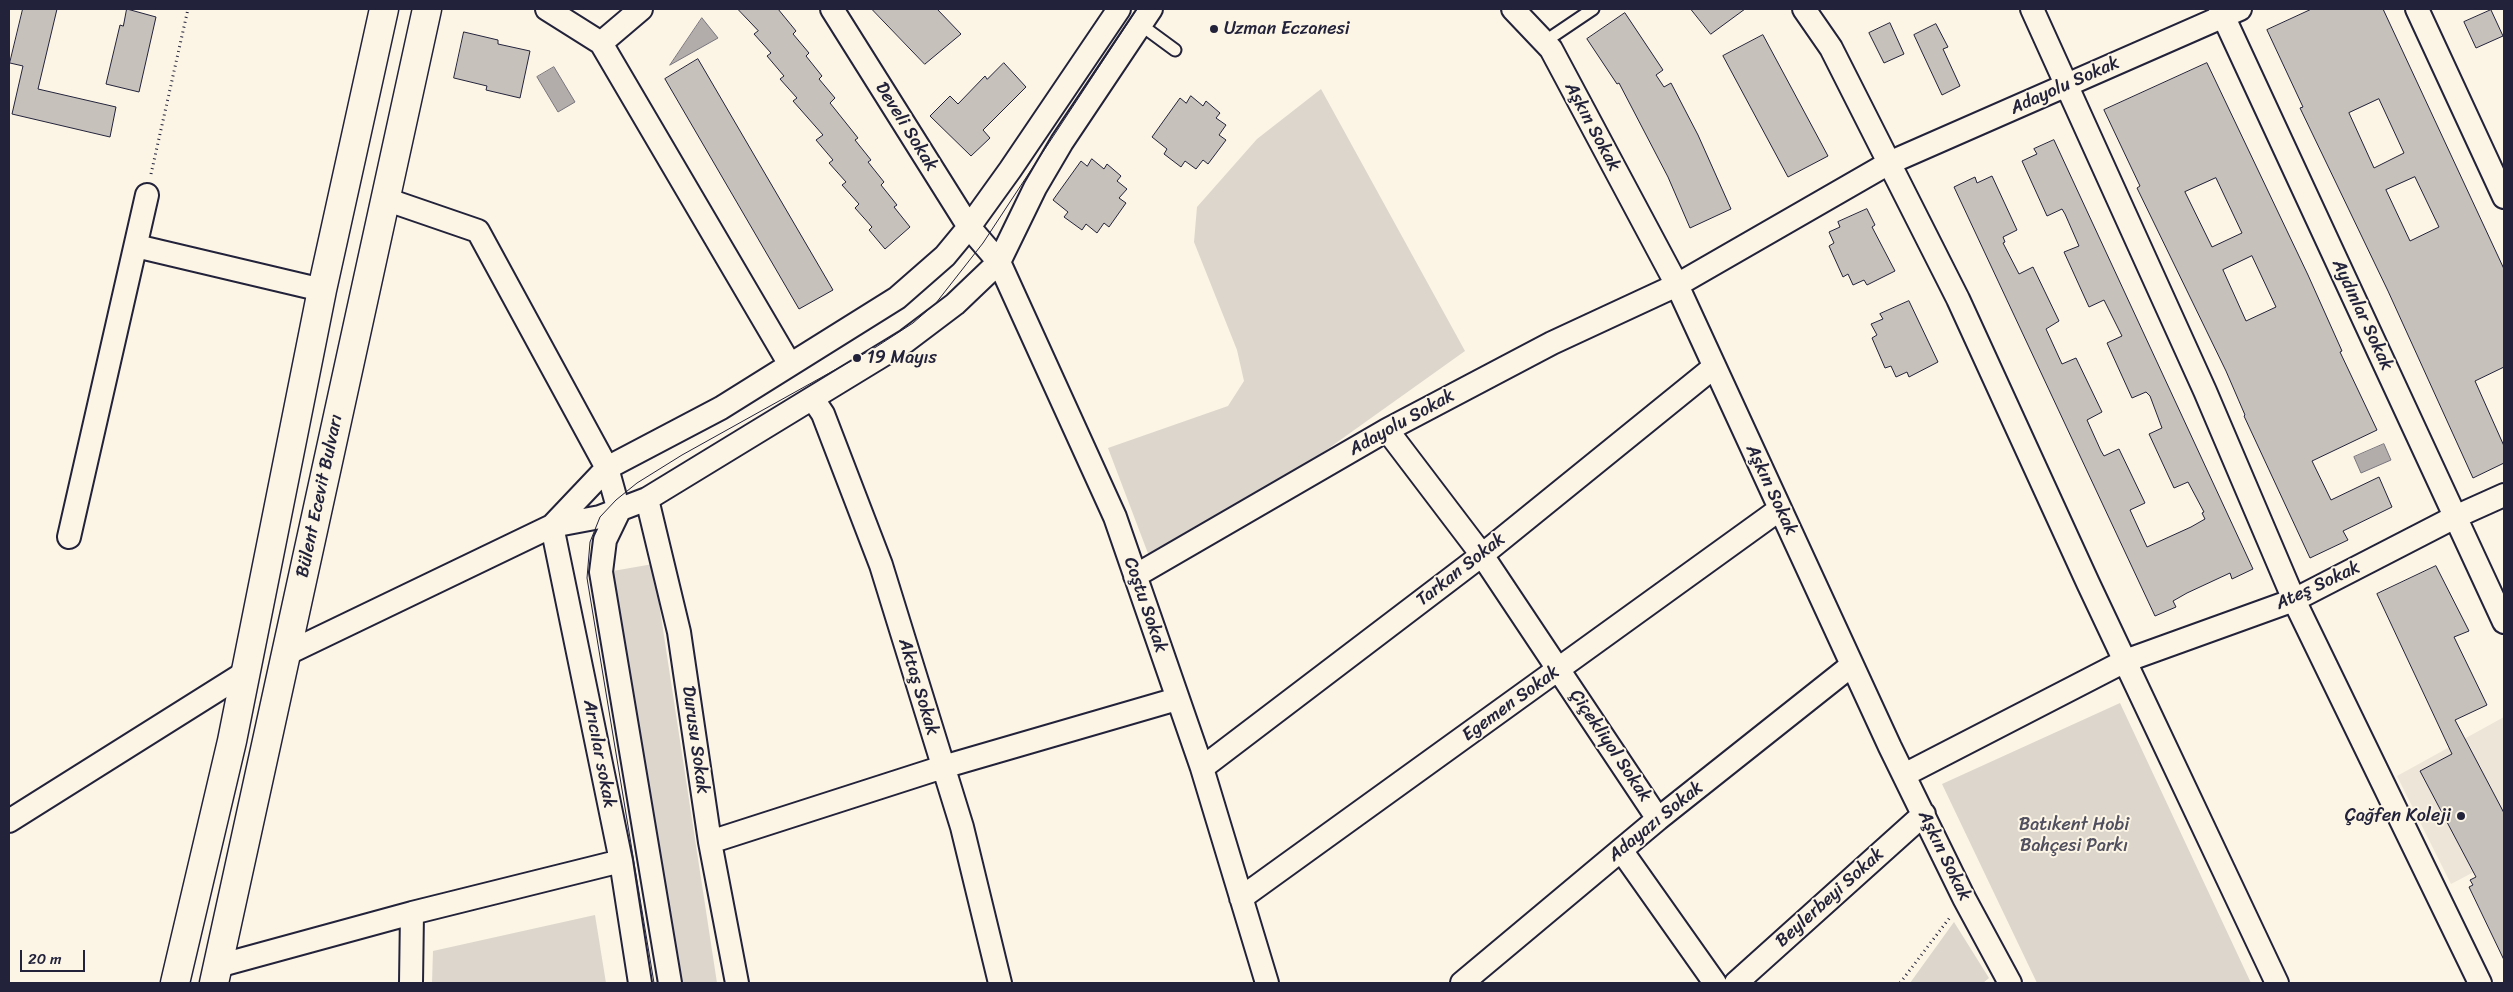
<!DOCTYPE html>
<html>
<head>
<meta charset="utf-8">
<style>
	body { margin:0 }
	#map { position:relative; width:2513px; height:992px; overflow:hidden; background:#fcf5e5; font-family:Sriracha,sans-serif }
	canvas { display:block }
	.frame { position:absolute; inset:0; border:10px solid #22223b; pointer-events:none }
	.scale { position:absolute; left:20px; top:950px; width:65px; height:22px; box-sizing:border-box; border:2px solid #22223b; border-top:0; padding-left:6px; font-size:15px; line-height:18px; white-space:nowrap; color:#22223b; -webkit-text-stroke:4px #fcf5e5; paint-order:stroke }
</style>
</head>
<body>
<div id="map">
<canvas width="2513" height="992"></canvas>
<div class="frame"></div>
<div class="scale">20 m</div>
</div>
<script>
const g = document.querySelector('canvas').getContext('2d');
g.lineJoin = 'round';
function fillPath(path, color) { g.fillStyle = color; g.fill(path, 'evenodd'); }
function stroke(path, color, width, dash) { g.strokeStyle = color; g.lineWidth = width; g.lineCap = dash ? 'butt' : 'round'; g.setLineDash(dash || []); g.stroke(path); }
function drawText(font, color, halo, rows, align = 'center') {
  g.font = font + ' Sriracha,sans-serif'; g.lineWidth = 4; g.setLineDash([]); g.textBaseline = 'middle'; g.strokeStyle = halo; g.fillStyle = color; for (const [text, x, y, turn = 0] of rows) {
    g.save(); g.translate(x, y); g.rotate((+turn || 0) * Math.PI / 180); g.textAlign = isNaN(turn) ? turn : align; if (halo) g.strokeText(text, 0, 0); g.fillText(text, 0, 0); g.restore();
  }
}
const built = new Path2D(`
	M2504 717V856L2451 884 2397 776Z`);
const green = new Path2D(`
	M1321 89 1465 351 1315 458 1149 556 1108 448 1228 406 1244 381 1237 350 1194 242 1197 207 1257 139Z
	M653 564 717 983H675L613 571Z
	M2120 703 2251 983H2037L1942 784Z
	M595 915 606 983H432L433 951Z
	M1954 922 1989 978 1983 983H1910Z`);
const water = new Path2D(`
	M702 18 718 38 670 65Z
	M554 67 575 102 558 112 537 77Z
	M2384 444 2391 460 2361 473 2354 457Z`);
const building = new Path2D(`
	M23 9H57L38 89 116 107 110 137 12 114 23 66 10 63Z
	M127 9 156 17 139 92 106 84 120 25 123 26Z
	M738 9H778L796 31 793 34 809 53 806 56 822 76 819 79 835 98 830 103 858 138 855 140 871 160 868 162 884 182 881 185 897 205 894 207 910 227 885 249 869 230 872 227 855 208 859 204 842 185 846 182 829 163 833 160 816 140 823 135 793 101 797 98 780 79 784 76 767 56 771 53 754 34 758 31Z
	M872 9H937L961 34 925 64Z
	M1691 9H1745L1711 34Z
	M2312 9H2383L2504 269V367L2475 381 2504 446V463L2473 478 2388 291 2300 108 2303 107 2267 30ZM2379 99 2404 153 2374 168 2349 113ZM2415 177 2439 227 2410 241 2386 190Z
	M2491 10 2503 36 2476 48 2464 22Z
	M1625 13 1663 70 1656 75 1664 87 1671 83 1698 135 1731 209 1690 228 1668 177 1619 83 1617 84 1587 39Z
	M1890 23 1904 54 1884 63 1869 33Z
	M1936 24 1948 47 1943 49 1960 86 1942 95 1914 35Z
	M464 32 498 40V44L530 51 520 98 486 90 487 86 454 78Z
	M1763 35 1828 156 1788 177 1723 56Z
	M698 59 833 290 799 309 665 79Z
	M1004 63 1026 87 983 130 990 138 971 156 930 116 950 96 958 104 985 76 987 79Z
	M2207 63 2308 275 2342 351 2340 352 2377 430 2312 461 2331 500 2379 477 2392 507 2343 531 2348 540 2310 558 2244 416 2245 415 2226 371 2137 188 2140 186 2104 110ZM2216 178 2242 233 2212 247 2185 192ZM2252 256 2276 307 2246 321 2223 270Z
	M1191 96 1203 106 1206 101 1220 113 1216 118 1226 125 1219 135 1226 140 1208 164 1203 160 1196 169 1185 161 1181 167 1164 154 1167 149 1152 137 1180 98 1186 103Z
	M2054 140 2253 569 2232 579 2230 573 2187 593 2173 601 2176 607 2155 616 1954 187 1975 177 1977 183 1992 176 2017 230 2003 237 2005 242 2003 243 2019 274 2033 267 2059 321 2046 329 2062 364 2076 358 2102 412 2087 420 2101 451 2104 456 2119 449 2145 503 2130 510 2147 547 2191 527 2205 519 2202 513 2204 512 2188 482 2174 488 2149 434 2162 428 2150 396 2146 392 2132 398 2107 343 2122 336 2104 300 2089 307 2064 252 2079 246 2065 214 2062 209 2047 216 2022 161 2037 154 2034 149Z
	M1092 159 1104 169 1107 164 1121 176 1117 181 1127 189 1119 198 1126 203 1109 227 1104 223 1097 233 1086 224 1082 230 1064 217 1068 212 1053 200 1081 161 1087 166Z
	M1867 209 1875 225 1872 227 1895 271 1867 285 1864 280 1853 285 1848 274 1843 277 1829 246 1834 243 1829 232 1840 227 1838 222Z
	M1909 301 1938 362 1909 377 1907 372 1896 377 1891 366 1885 368 1872 338 1877 335 1871 324 1883 319 1880 314Z
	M2436 566 2469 631 2454 637 2487 705 2455 720 2504 813V960L2469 887 2473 885 2470 880 2476 877 2420 771 2452 754 2377 594Z`);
const path = new Path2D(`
	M151 174 188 9
	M1900 983 1951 916`);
const lane = new Path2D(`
	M1141 25 1175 50
	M1544 42 1593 9`);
const street = new Path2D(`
	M547 9 601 43 789 363
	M832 9 969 227 999 262 1115 517 1202 768 1267 983
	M1513 9 1551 49 1677 285 1890 747 1964 898 2010 983
	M1804 9 1831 48 1958 299 2088 583 2277 983
	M2032 9 2205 391 2294 600 2480 983
	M2220 9 2504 622
	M2417 9 2504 197
	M601 43 641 9
	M385 199 478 231 607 468 619 511 605 540 601 572 670 983
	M136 246 322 290
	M813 399 823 414 881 565 962 827 1000 983
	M1387 430 1482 555 1658 819
	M647 499 679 632 710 842 737 983
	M552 526 607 468 721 408 897 298 945 256 969 227 1010 170 1119 9
	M552 526 621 861 640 983
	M69 537 147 195
	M1135 576 1387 430 1552 343 1677 285 1889 163 2240 9
	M286 654 552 526 600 517 647 499 906 341 955 304 999 262 1035 188 1062 142 1151 9
	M1202 768 1482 555 1714 367
	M1904 775 2125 661 2294 600 2455 517 2504 495
	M9 821 246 672
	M710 842 943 767 1177 699
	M1621 850 1715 983
	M1241 898 1780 509
	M218 966 412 913 621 861
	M411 983 412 913
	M1462 983 1658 819 1852 665
	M1736 983 1924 814`);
const secondary = new Path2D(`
	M175 983 232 741 322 290 384 9
	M214 983 427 9`);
const tram = new Path2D(`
	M654 983 587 578 590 542 600 517 616 500 637 483 682 455 876 347 913 323 936 303 983 243 1137 9`);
const markers = [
	[1214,29,5,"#22223b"],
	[857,358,5,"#22223b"],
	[2461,816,5,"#22223b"]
];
const poiNames = [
	["Uzman Eczanesi",1224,29],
	["19 Mayıs",867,358],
	["Çağfen Koleji",2451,816,"right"]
];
const streetNames = [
	["Adayolu Sokak",2065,86,-24],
	["Develi Sokak",906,127,58],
	["Aşkın Sokak",1592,127,62],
	["Aydınlar Sokak",2362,315,65],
	["Adayolu Sokak",1402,423,-29],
	["Aşkın Sokak",1771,490,65],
	["Bülent Ecevit Bulvarı",320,496,-78],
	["Tarkan Sokak",1461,570,-38],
	["Ateş Sokak",2318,586,-25],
	["Coştu Sokak",1145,605,71],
	["Aktaş Sokak",918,687,73],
	["Egemen Sokak",1511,704,-36],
	["Durusu Sokak",695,740,82],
	["Çiçekliyol Sokak",1610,746,56],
	["Arıcılar sokak",599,754,79],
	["Adayazı Sokak",1656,822,-39],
	["Aşkın Sokak",1944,856,64],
	["Beylerbeyi Sokak",1830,898,-42]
];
const parkNames = [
	["Batıkent Hobi",2074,825],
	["Bahçesi Parkı",2074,846]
];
fillPath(built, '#ece5d8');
fillPath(green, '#dcd6cc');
fillPath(water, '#b2adab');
stroke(water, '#78757e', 1);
fillPath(building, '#c6c1bb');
stroke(building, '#22223b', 1);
stroke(lane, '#22223b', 15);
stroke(street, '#22223b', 26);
stroke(secondary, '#22223b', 31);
stroke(path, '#22223b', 3, [1, 4]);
stroke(lane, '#fcf5e5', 11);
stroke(street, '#fcf5e5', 22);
stroke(secondary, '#fcf5e5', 28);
stroke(tram, '#22223b', 1);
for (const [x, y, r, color] of markers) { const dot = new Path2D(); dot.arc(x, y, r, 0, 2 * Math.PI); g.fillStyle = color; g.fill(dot); stroke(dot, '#fcf5e5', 2); }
drawText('18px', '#22223b', '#fcf5e5', poiNames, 'left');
drawText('18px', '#22223b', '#fcf5e5', streetNames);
drawText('18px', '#504f5f', '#fcf5e5', parkNames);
</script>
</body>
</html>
